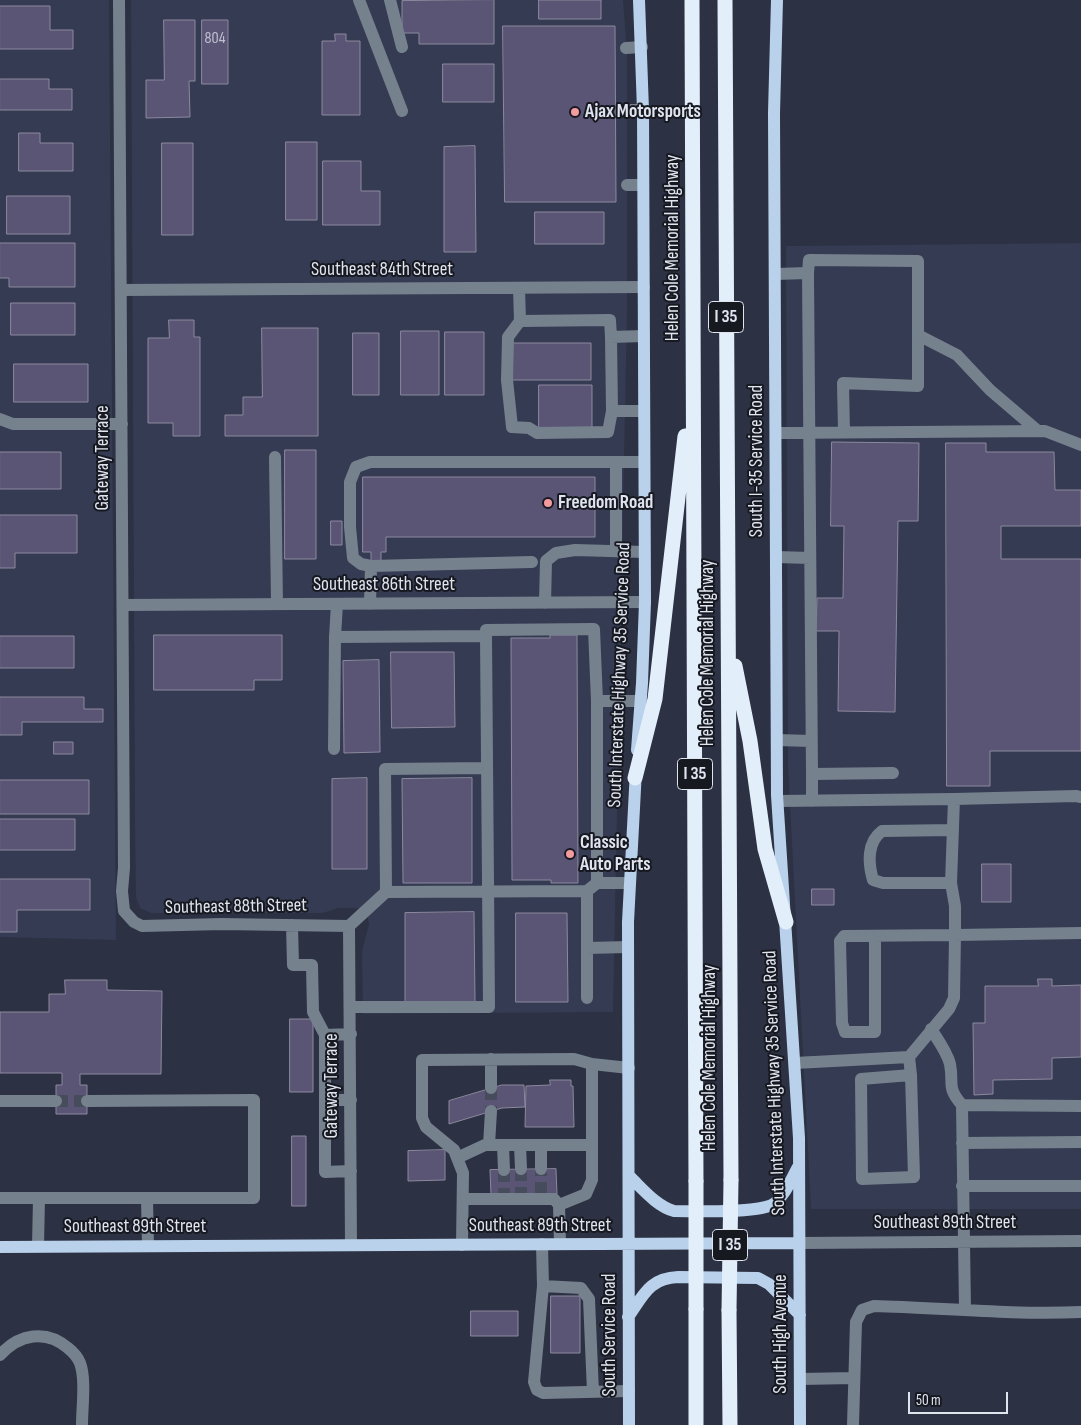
<!DOCTYPE html>
<html>
<head>
<meta charset="utf-8">
<style>
	body { margin:0 }
	#map { position:relative; width:1081px; height:1425px; overflow:hidden; background:#2c3143; font-family:"Sofia Sans Condensed",sans-serif }
	canvas { display:block }
	.scale { position:absolute; left:908px; top:1392px; width:100px; height:22px; box-sizing:border-box; border:2px solid #e0e4ef; border-top:0; padding-left:6px; font-size:15px; line-height:18px; white-space:nowrap; color:#e0e4ef; -webkit-text-stroke:4px #171921; paint-order:stroke }
</style>
</head>
<body>
<div id="map">
<canvas width="1081" height="1425"></canvas>
<div class="scale">50 m</div>
</div>
<script>
const g = document.querySelector('canvas').getContext('2d');
g.lineJoin = 'round';
function fillPath(path, color) { g.fillStyle = color; g.fill(path, 'evenodd'); }
function stroke(path, color, width, dash) { g.strokeStyle = color; g.lineWidth = width; g.lineCap = dash ? 'butt' : 'round'; g.setLineDash(dash || []); g.stroke(path); }
function drawText(font, color, halo, rows, align = 'center') {
  g.font = font + ' "Sofia Sans Condensed",sans-serif'; g.lineWidth = 4; g.setLineDash([]); g.textBaseline = 'middle'; g.strokeStyle = halo; g.fillStyle = color; for (const [text, x, y, turn = 0] of rows) {
    g.save(); g.translate(x, y); g.rotate((+turn || 0) * Math.PI / 180); g.textAlign = isNaN(turn) ? turn : align; if (halo) g.strokeText(text, 0, 0); g.fillText(text, 0, 0); g.restore();
  }
}
const built = new Path2D(`
	M0 0H109L116 940 0 937Z
	M131 0H623L627 52V312L613 1012 363 1014 362 951 369 924 367 914 357 908H338L323 913H151L140 908 136 897 135 823Z
	M1081 243V1209H811L788 766 786 246Z`);
const building = new Path2D(`
	M494 0V44H419V33H402V1Z
	M539 0H601V19H539Z
	M0 6H50V30H73V49H0Z
	M164 20H195V81H189L190 117 146 118V80H164Z
	M202 20H228V84H202Z
	M503 26H615L616 202H505Z
	M335 34H346V41H360V115H322V41H335Z
	M443 64H494V102H443Z
	M0 79H49V89H72V110H0Z
	M19 133H40V143H73V171H19Z
	M286 142H317V220H286Z
	M162 143H193V235H162Z
	M475 146 476 252H444V147Z
	M323 161H361V191H380V225H323Z
	M7 196H70V234H7Z
	M535 212H604V244H535Z
	M0 243H75V287H9V278H0Z
	M11 303H75V335H11Z
	M169 320H194V337H200V436H173V423H148V338H169Z
	M262 328H318V436H225V415H243V397H262Z
	M401 331H439V395H401Z
	M445 332H484V395H445Z
	M353 333H379V395H353Z
	M511 343H591V380H511Z
	M14 364H88V402H14Z
	M539 385H592V429H539Z
	M832 442 919 443 918 521H898L895 712 838 711 839 631H816L817 598H843L844 526H831Z
	M946 443H986V452H1054L1055 490H1081V526H1001V559H1081V751H990V786H947Z
	M285 450H316V559H285Z
	M0 452H61V489H0Z
	M363 477H595V537H386V552H381V561H371V552H363Z
	M0 515H77V553H15V568H0Z
	M331 521H342V545H331Z
	M154 635H282V680H254V690H154Z
	M550 635H577L578 883H551V880H512L511 638H550Z
	M0 636H74V668H0Z
	M391 652H454L455 727 392 728Z
	M379 660 380 752 344 753 343 661Z
	M0 697H84V709H103V722H22V735H0Z
	M54 742H73V754H54Z
	M367 778V869H332V779Z
	M472 778V883H403L402 779Z
	M0 780H89V814H0Z
	M0 819H75V850H0Z
	M982 864H1011V902H982Z
	M0 879H90V910H17V932H0Z
	M812 889H834V905H812Z
	M474 912 475 1002 405 1003V913Z
	M516 913H567L568 1002H516Z
	M1038 979H1052V986L1081 985V1057L1052 1058V1079L993 1080V1094L974 1095 973 1023H985V986H1038Z
	M65 980H107V990L162 991 161 1074H80V1085H87V1114H56V1085H62V1073H0V1012H49V994H65Z
	M290 1019H313V1092H290Z
	M550 1080H571V1086H573L574 1127H525L526 1086 550 1085Z
	M502 1085H524L525 1107 502 1108 449 1124V1101Z
	M292 1136H306V1206H292Z
	M445 1150V1180L408 1181V1151Z
	M556 1169 557 1194 491 1195 490 1170Z
	M551 1296H580V1353H551Z
	M471 1311H518V1336H471Z`);
const minorTunnel = new Path2D(`
	M491 1088V1111
	M56 1101H87
	M521 1169V1194
	M504 1170V1195
	M541 1194V1169`);
const minor = new Path2D(`
	M119 0 124 868 122 891 124 911 134 922 142 926 222 924 349 926
	M359 0 402 111
	M390 0 402 47
	M626 48 642 47
	M627 110H643
	M627 185H643
	M808 273 812 774 893 773
	M775 274 808 273 809 260 918 261V386L843 383 844 432
	M519 288 520 321 610 320 611 337 644 336
	M121 290 644 287
	M520 321 508 337 507 380 512 427 529 428 537 433 608 432 612 411
	M918 335 957 355 990 390 1038 431
	M611 337 612 411H644
	M0 419 13 424H122
	M776 433 1045 431 1081 445
	M275 457 277 604
	M616 551V462
	M776 557 810 558
	M532 562 371 566 361 564 353 558 350 527V482L356 467 370 462H644
	M545 603 546 561 556 553 575 550 644 552
	M370 604 371 566
	M123 605 645 602
	M335 637 486 636
	M597 701H641
	M777 740 811 741
	M334 749 335 637 337 604
	M812 774V801
	M954 799 951 883 955 906V935L1081 933
	M778 801 954 799 1076 796 1081 797
	M597 883H629
	M951 883H883L873 880C868 863 867 842 882 831L953 830
	M587 891V998
	M386 892 385 769 487 768
	M292 925 293 965H312L313 1012 325 1035
	M349 926 386 892 587 891 597 883V701L594 629 486 630V636C487 760 488 883 489 1007H350
	M349 926 351 1245
	M587 948 628 947
	M931 1029C938 1040 947 1052 950 1064 954 1084 946 1087 962 1105L965 1309
	M351 1034 325 1035V1172L351 1171
	M909 1057 911 1075 861 1079 862 1179 914 1177 911 1075
	M795 1063 909 1057 949 1009 954 998 955 935 844 936 840 941 842 1023 845 1032H875V936
	M491 1088V1059
	M325 1100H351
	M0 1101H56
	M962 1105 1081 1106
	M962 1143 1081 1142
	M489 1145 491 1111
	M503 1145 504 1170
	M520 1145 521 1169
	M541 1145V1169
	M457 1158 485 1145H592
	M962 1186H1081
	M0 1198H39
	M147 1198 148 1246
	M463 1199H554L559 1205 560 1244
	M559 1205 586 1194 592 1180V1064
	M799 1243 1081 1241
	M542 1244 543 1286 534 1382 537 1390 543 1393 629 1391
	M462 1245 463 1173 454 1150 426 1127 422 1118V1060L574 1059 592 1064 629 1068
	M38 1246 39 1198H254V1100L87 1101
	M543 1286 581 1288 589 1299 593 1392
	M0 1355C19 1334 46 1329 68 1348 73 1352 78 1358 80 1363 86 1379 82 1407 82 1425
	M800 1379 854 1378
	M853 1425 856 1322 862 1310 874 1306C943 1308 1012 1315 1081 1312`);
const major = new Path2D(`
	M777 0 774 113 777 795 799 1138 800 1425
	M637 750 642 683 645 602 643 110 639 0
	M629 1176C642 1188 656 1206 674 1211 695 1211 761 1214 775 1203 786 1194 791 1179 798 1167
	M0 1247 799 1243
	M628 1317C643 1296 649 1278 678 1277L758 1278 769 1284 800 1315
	M629 1425 628 922 636 770`);
const highway = new Path2D(`
	M692 0 696 1181
	M725 0 731 1180
	M735 666 750 741 765 849 786 922
	M635 778 655 699 685 436
	M696 1309V1425
	M729 1310 730 1425`);
const highwayBridge = new Path2D(`
	M696 1309V1181
	M729 1310 731 1180`);
const markers = [
	[575,112,5,"#f49b9f"],
	[548,503,5,"#f49b9f"],
	[570,854,5,"#f49b9f"]
];
const numberNames = [
	["804",215,39]
];
const shields = [
	[726,317,35],
	[695,774,35],
	[730,1245,35]
];
const shieldNames = [
	["I 35",726,317],
	["I 35",695,774],
	["I 35",730,1245]
];
const poiNames = [
	["Ajax Motorsports",585,112],
	["Freedom Road",558,503],
	["Classic",580,843],
	["Auto Parts",580,865]
];
const streetNames = [
	["Helen Cole Memorial Highway",673,248,-90],
	["Southeast 84th Street",382,270],
	["Gateway Terrace",103,458,-90],
	["South I-35 Service Road",757,461,-90],
	["Southeast 86th Street",384,585],
	["Helen Cole Memorial Highway",708,653,-90],
	["South Interstate Highway 35 Service Road",620,675,-88],
	["Southeast 88th Street",236,907,-1],
	["Helen Cole Memorial Highway",710,1058,-90],
	["South Interstate Highway 35 Service Road",775,1083,-92],
	["Gateway Terrace",332,1086,-90],
	["Southeast 89th Street",945,1223],
	["Southeast 89th Street",540,1226],
	["Southeast 89th Street",135,1227],
	["South High Avenue",781,1334,-90],
	["South Service Road",610,1335,-90]
];
fillPath(built, '#343b52');
fillPath(building, '#5a5475');
stroke(building, '#8c899e', 1);
stroke(minorTunnel, '#474c5d', 12, [12, 6]);
stroke(minor, '#76818e', 12);
stroke(major, '#b9d1eb', 12);
stroke(highway, '#e3eefb', 15);
stroke(highwayBridge, '#e3eefb', 15);
for (const [x, y, r, color] of markers) { const dot = new Path2D(); dot.arc(x, y, r, 0, 2 * Math.PI); g.fillStyle = color; g.fill(dot); stroke(dot, '#171921', 2); }
drawText('16px', '#bec0d0', null, numberNames);
for (const [x, y, w] of shields) { const box = new Path2D(); box.roundRect(x - w / 2, y - 15.5, w, 31, 4); g.fillStyle = '#171921'; g.fill(box); stroke(box, '#e0e4ef', 1); }
drawText('bold 18px', '#e0e4ef', null, shieldNames);
drawText('bold 19px', '#e0e4ef', '#171921', poiNames, 'left');
drawText('19px', '#e0e4ef', '#171921', streetNames);
</script>
</body>
</html>
